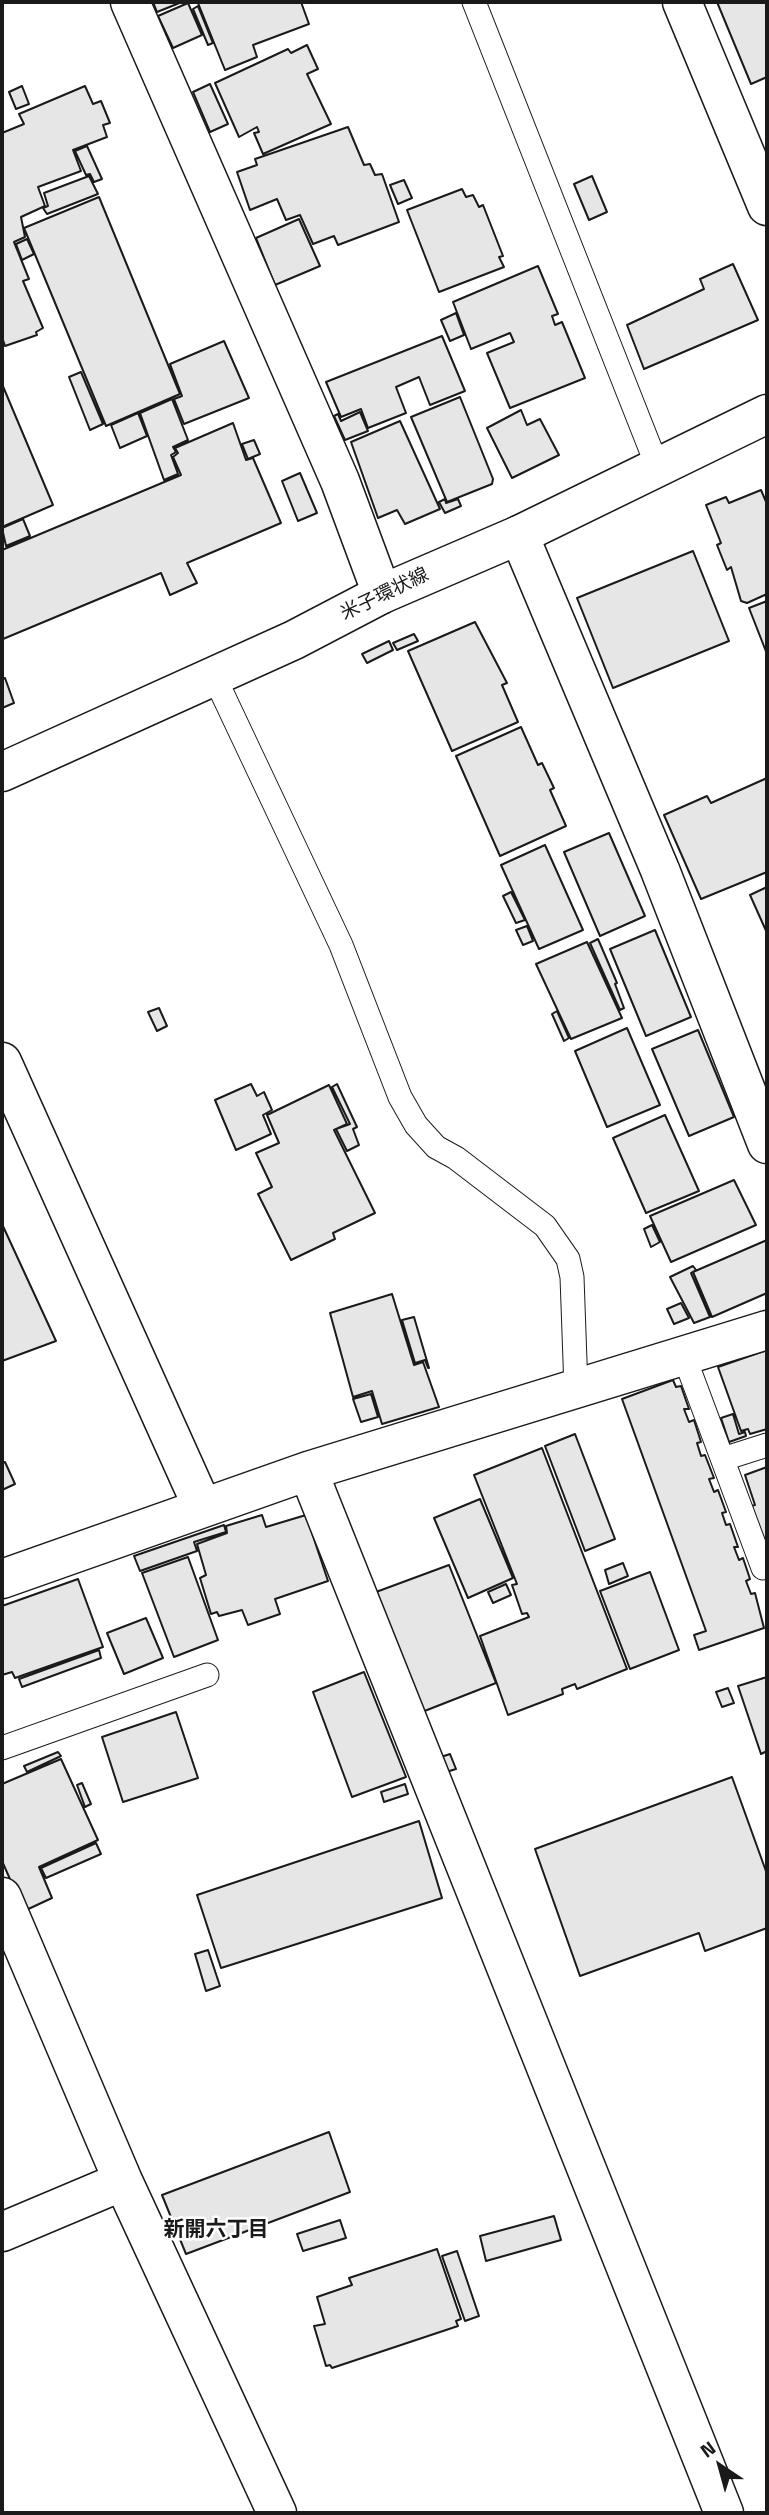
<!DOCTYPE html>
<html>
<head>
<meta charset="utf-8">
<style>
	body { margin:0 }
	#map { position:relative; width:769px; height:2515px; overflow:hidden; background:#fff; font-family:"Titillium Web",sans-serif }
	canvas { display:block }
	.frame { position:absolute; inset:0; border:4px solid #1a1a1a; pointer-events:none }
	.north { position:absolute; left:685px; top:2431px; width:70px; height:70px; -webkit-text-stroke:5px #fff; paint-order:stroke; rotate:324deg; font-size:19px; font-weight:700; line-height:28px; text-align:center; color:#1a1a1a }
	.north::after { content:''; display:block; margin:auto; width:24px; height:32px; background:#1a1a1a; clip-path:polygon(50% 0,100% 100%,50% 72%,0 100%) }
</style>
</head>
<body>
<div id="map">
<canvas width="769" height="2515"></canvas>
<div class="frame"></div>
<div class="north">N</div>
</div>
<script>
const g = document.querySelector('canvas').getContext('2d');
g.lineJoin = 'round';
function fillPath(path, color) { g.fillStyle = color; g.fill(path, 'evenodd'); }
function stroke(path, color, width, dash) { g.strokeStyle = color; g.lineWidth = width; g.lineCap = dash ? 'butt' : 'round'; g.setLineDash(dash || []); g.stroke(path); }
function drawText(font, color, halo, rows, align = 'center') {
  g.font = font + ' "Titillium Web","Noto Sans JP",sans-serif'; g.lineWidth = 5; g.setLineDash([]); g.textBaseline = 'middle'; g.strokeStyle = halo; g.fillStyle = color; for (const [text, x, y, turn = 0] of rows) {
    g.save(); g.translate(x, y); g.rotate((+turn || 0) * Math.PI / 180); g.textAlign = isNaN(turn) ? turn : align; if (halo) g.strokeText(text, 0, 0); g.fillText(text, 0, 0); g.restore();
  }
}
const building = new Path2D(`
	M153 2H182L157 12Z
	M202 2H301L309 24 253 45 257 57 225 70 198 3Z
	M717 2H767V77L751 84Z
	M188 3 202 35 173 48 158 16Z
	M198 6 213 43 208 45 193 9Z
	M307 45 318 69 307 74 331 124 263 154 254 133 259 132 257 127 239 137 215 83 288 49 291 53Z
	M210 84 228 124 210 132 193 92Z
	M22 86 29 104 16 109 9 92Z
	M85 86 93 104 101 101 110 123 103 125 107 137 73 150 81 171 38 187 45 206 21 217 25 237 14 242 29 279 23 281 43 328 36 332 37 335 5 346 2 337V133L24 124 19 114Z
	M348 127 364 165 370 164 375 175 382 174 399 222 338 245 334 236 313 244 300 215 286 220 277 199 250 210 237 172 257 165 255 159Z
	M87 146 102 179 94 182 90 174 86 175 75 151Z
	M89 176 98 194 47 214 43 208 48 206 44 193Z
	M592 176 607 212 589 220 574 184Z
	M404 180 412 198 398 204 390 185Z
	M462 189 466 197 473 195 479 207 483 205 503 256 499 257 504 267 439 292 407 210Z
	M99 197 180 394 106 426 24 228Z
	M299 219 320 266 275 285 256 238Z
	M27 239 34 254 22 260 16 244Z
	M733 264 758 320 644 369 627 325 704 289 700 279Z
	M538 266 558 314 552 316 555 325 562 322 585 378 510 408 487 353 514 342 510 333 471 349 453 302Z
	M456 313 464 335 450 341 441 320Z
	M442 336 465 391 430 405 419 377 396 387 406 413 368 428 361 409 341 417 326 382Z
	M224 341 249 398 184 424 174 399 182 396 170 364Z
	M81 372 103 424 90 430 69 377Z
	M2 384 53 505 2 527Z
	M460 397 493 479 492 484 447 502 411 417Z
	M172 399 188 440 173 447 176 452 171 455 178 474 164 480 140 413Z
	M521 410 527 425 540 419 559 455 512 478 487 428Z
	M360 412 368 431 345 440 334 416 338 414 341 421Z
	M138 413 147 436 120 448 111 425Z
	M400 421 440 509 405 524 397 510 378 518 351 442Z
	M233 423 246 460 253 458 281 523 187 563 197 583 170 595 161 573 3 639 2 550 181 475 173 457 178 453 175 448Z
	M254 440 260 454 248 459 242 444Z
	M300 473 317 513 298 521 282 481Z
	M761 490 767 504V594L747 603 741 601 731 567 727 570 717 545 721 543 706 505 726 497 729 503Z
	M445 499 446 503 458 499 461 506 445 513 439 502Z
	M23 519 30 536 6 546 2 528Z
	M693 551 729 641 613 688 577 598Z
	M767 601V654L749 608Z
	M475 622 507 683 502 685 518 722 452 751 408 651Z
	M414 634 418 641 397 650 393 643Z
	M389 641 393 650 367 663 362 654Z
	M5 678 14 703 2 708V679Z
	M521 727 538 765 542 763 554 788 550 790 566 826 500 856 456 756Z
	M767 778V872L701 899 664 815 707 796 711 803Z
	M609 833 645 916 600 936 564 852Z
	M545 845 583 930 539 949 501 865Z
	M767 887V933L750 895Z
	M511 892 525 920 516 923 503 896Z
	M527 926 533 941 523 945 516 930Z
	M655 930 691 1017 646 1036 610 949Z
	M598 939 617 983 615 984 624 1008 620 1010 590 943Z
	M587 942 622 1018 571 1039 536 964Z
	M159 1008 167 1026 157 1031 148 1012Z
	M557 1011 569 1038 564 1041 552 1014Z
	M627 1028 660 1105 607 1127 575 1051Z
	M698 1030 734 1117 689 1136 652 1049Z
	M251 1084 257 1096 264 1092 272 1110 263 1115 271 1134 236 1150 215 1100Z
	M337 1084 357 1127 353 1129 359 1145 347 1151 336 1129 350 1124 332 1087Z
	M329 1085 347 1124 334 1130 375 1213 333 1233 335 1239 291 1260 258 1194 272 1187 256 1153 279 1143 267 1115Z
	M665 1115 699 1191 646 1213 613 1138Z
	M734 1180 756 1225 671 1262 650 1216Z
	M2 1224 56 1341 2 1361Z
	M652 1225 660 1242 651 1247 644 1229Z
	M767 1240V1293L712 1317 693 1272Z
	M693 1266 696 1270 691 1273 710 1317 694 1323 670 1277Z
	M392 1294 414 1365 423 1362 439 1407 382 1424 372 1391 353 1397 330 1313Z
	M681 1303 689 1318 674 1324 667 1309Z
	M414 1317 429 1368H428L425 1360 415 1363 402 1320Z
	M767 1350V1429L750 1434 748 1429 741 1431 718 1367Z
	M673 1380 676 1387 681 1386 689 1409H684L689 1422 694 1420 701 1442 697 1443 701 1456 705 1455 714 1478 709 1479 714 1492 718 1490 726 1512 722 1513 726 1525 730 1524 738 1547H734L739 1560 743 1558 750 1579 746 1581 751 1594 755 1593 764 1628 699 1650 694 1635 706 1631 622 1399Z
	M371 1394 378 1417 361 1422 353 1399Z
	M733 1414 739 1434 745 1432 746 1436 729 1442 721 1418Z
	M575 1434 615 1539 585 1551 545 1446Z
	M542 1448 627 1669 577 1689 575 1684 562 1689 563 1694 508 1715 480 1636 529 1617 527 1613 522 1614 512 1585 517 1584 474 1475Z
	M5 1462 15 1484 2 1490V1463Z
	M767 1467V1545L766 1546 751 1506 755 1505 745 1475Z
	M480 1499 513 1578 468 1598 434 1518Z
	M262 1515 266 1527 306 1515 328 1581 275 1599 280 1614 248 1625 242 1610 219 1616 217 1612 211 1614 200 1578 206 1575 197 1544 227 1533 226 1526Z
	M224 1525 226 1532 194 1542 197 1551 140 1571 134 1556Z
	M188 1557 218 1640 174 1657 142 1573Z
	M623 1563 628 1576 609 1584 605 1570Z
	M449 1565 496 1683 422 1712 376 1592Z
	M650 1572 679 1650 630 1669 600 1591Z
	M78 1579 103 1647 15 1678 12 1672 2 1675V1606Z
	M506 1584 511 1595 493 1603 488 1592Z
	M146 1618 163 1658 124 1674 107 1633Z
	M99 1650 101 1658 22 1687 19 1679Z
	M364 1672 406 1777 352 1797 313 1692Z
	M767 1677V1751L761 1754 738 1686Z
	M728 1688 734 1703 722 1707 716 1692Z
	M176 1712 198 1778 123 1802 102 1737Z
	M58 1752 61 1756 27 1772 24 1766Z
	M450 1754 456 1769 443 1773 438 1758Z
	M61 1759 98 1840 39 1867 52 1898 24 1911 2 1861V1784Z
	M732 1777 767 1874V1928L705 1951 699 1933 580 1976 535 1849Z
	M82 1783 91 1804 85 1807 77 1785Z
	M405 1784 408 1794 384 1802 381 1792Z
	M419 1821 442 1898 221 1968 197 1895Z
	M96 1843 101 1854 46 1878 41 1868Z
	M208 1950 220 1986 206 1991 195 1954Z
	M329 2132 350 2192 186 2254 162 2195Z
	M554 2216 561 2240 486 2261 480 2236Z
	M340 2220 346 2238 303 2251 297 2234Z
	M437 2249 461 2319 456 2321 458 2326 332 2368 330 2365 326 2366 314 2326 325 2324 317 2297 352 2285 349 2278Z
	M457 2251 479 2316 465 2321 442 2256Z`);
const lane = new Path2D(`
	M474 2 658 468
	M214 676 341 945 400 1097 416 1125 436 1147 456 1158 545 1226 568 1259 572 1277 576 1389
	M684 1356 763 1568 767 1566
	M723 1459 767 1445
	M2 1748 207 1675`);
const street = new Path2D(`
	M130 2 340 481 382 594
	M682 2 767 206
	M519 535 660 870 767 1144
	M2 1062 202 1506
	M308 1471 724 2513
	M2 1579 308 1471 767 1330
	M2 1897 123 2181 277 2513
	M2 2232 123 2181`);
const secondary = new Path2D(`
	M2 772 294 640 382 594 519 535 767 414`);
const streetNames = [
	["米子環状線",385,595,-26]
];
const neighbourhoodNames = [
	["新開六丁目",216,2231]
];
fillPath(building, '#e6e6e6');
stroke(building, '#1a1a1a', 2);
stroke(lane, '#1a1a1a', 25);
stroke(street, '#1a1a1a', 41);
stroke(secondary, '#1a1a1a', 41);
stroke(lane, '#fff', 23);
stroke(street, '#fff', 38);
stroke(secondary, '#fff', 38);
drawText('19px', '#1a1a1a', '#fff', streetNames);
drawText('bold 21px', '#1a1a1a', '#fff', neighbourhoodNames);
</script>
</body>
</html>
